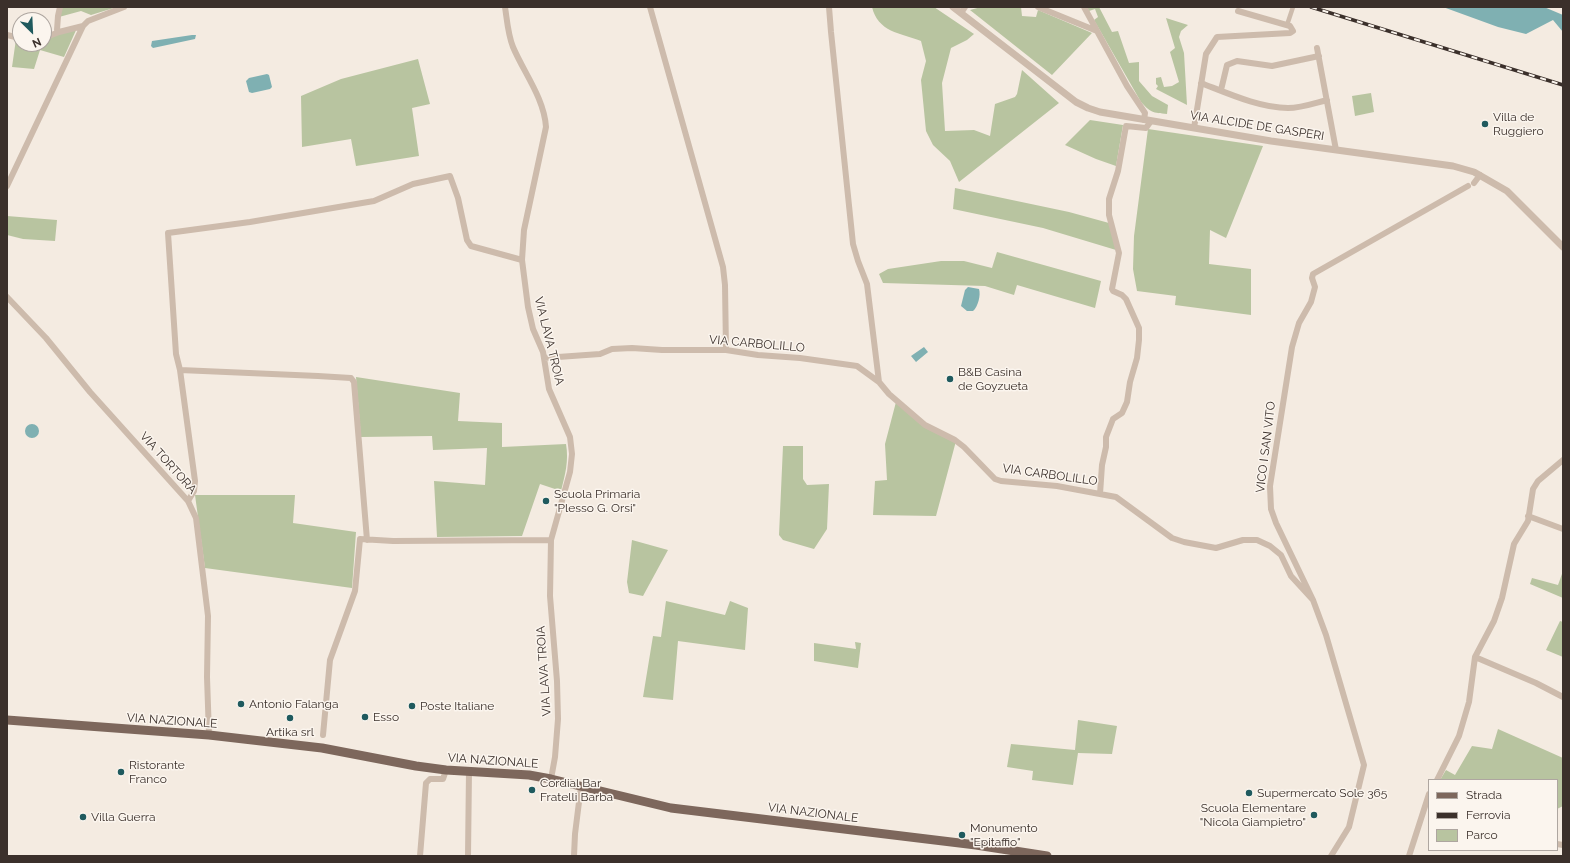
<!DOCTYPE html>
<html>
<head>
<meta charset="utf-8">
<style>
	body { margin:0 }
	#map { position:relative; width:1570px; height:863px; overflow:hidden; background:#f4ebe1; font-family:Raleway,sans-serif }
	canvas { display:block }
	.frame { position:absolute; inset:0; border:8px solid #3b302b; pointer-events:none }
	.legend { position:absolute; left:1428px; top:779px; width:130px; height:72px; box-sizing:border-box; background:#fbf5ee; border:1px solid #aea6a0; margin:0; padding:5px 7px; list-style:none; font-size:12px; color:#3b302b }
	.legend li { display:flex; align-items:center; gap:8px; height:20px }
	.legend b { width:20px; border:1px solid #aea6a0 }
	.north { position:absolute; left:12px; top:12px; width:40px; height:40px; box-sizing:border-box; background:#fbf5ee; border:1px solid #aea6a0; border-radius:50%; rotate:156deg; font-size:11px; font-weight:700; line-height:16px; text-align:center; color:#3b302b }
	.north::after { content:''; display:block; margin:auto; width:14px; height:18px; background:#1f5a5e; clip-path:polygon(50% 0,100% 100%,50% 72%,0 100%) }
</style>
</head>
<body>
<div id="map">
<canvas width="1570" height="863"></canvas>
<div class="frame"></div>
<ul class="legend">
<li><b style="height:5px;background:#7d675c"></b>Strada</li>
<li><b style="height:5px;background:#3b302b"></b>Ferrovia</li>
<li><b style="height:11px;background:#b8c4a0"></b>Parco</li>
</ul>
<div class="north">N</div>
</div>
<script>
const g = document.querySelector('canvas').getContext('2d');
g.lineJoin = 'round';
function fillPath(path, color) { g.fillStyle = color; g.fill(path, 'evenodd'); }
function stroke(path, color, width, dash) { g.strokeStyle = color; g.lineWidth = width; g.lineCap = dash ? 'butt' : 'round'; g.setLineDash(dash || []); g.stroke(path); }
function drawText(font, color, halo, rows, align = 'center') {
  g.font = font + ' Raleway,sans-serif'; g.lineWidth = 3; g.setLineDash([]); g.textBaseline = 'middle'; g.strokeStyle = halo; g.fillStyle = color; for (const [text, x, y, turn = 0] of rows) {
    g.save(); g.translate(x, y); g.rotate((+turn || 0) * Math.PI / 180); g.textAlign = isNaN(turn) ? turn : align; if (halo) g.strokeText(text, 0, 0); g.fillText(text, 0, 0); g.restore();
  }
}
const green = new Path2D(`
	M62 7H117L91 15 81 11 59 17Z
	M872 7H934L974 34 967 40 951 48 942 83 945 131 974 130 990 136 995 104 1015 97 1017 94 1022 70 1059 103 959 182 950 161 933 145 926 131 921 80 926 61 921 41C900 33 878 32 872 7Z
	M981 7H1021L1022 16 1036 17 1038 10 1092 33 1052 75 970 10Z
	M1087 7H1099L1112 32 1118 31 1129 63 1139 62V81L1152 96 1168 105 1167 114C1153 113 1150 112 1141 102L1094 20 1098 17 1095 9 1089 11Z
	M1166 18 1188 25 1181 31 1179 37 1184 53 1187 105 1156 89 1158 86 1156 84V78L1161 77 1164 87 1172 86 1179 82 1170 52 1175 48Z
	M77 28 64 57 40 50 34 69 12 67 16 39 20 40V44H44V39Z
	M418 59 430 104 412 108 419 156 356 166 351 139 302 147 301 96 341 79Z
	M1371 93 1374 112 1355 116 1352 96Z
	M1090 120 1123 125 1116 166 1096 159 1065 145Z
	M1148 129 1263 146 1226 238 1210 230 1209 264 1251 269V315L1175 305 1176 296 1137 291 1133 269 1134 236Z
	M955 188 1069 212 1109 223 1116 250 1043 228 953 209Z
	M7 216 57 220 55 241 23 239 7 235Z
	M997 252 1101 281 1095 308 1017 285 1014 295 985 286 883 283 879 274 888 269 941 261H964L992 268Z
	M356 377 460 393 458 421 502 423V447L566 444C569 461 565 475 561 491L540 484 522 536 437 537 434 481 485 485 487 448 433 450 432 436 361 437Z
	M896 402 922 425 956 441 936 516 873 515 875 481 887 480 885 444Z
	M783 446H803V479L807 485 829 484 827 529 814 549 783 540 779 535Z
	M195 495H295L293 523 356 532 352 588 205 568Z
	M632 540 668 550 643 596 629 593 627 582Z
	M1563 571V598L1530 584 1532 578 1558 585Z
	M666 601 725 615 730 601 748 608 745 650 678 641 673 700 643 697 653 636 661 637Z
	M1560 621 1563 622V657L1546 650Z
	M855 642 861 643 858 668 814 661V643L856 649Z
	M1078 720 1117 726 1112 754 1078 753 1073 785 1032 780 1033 771 1007 767 1011 744 1075 750Z
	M1498 729 1563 758V806L1557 809V780H1440L1446 770 1455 775 1472 746 1492 749Z`);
const water = new Path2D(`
	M1443 7H1563V32L1553 20 1526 34 1498 27Z
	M192 35H196L195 39 153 48 151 46 152 41Z
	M267 74 269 75 272 87 270 89 252 93 249 92 246 81 249 78Z
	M968 287 979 289C981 295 978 307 973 311H967L961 306 965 290Z
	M924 347 928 352 916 362 911 356Z
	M25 431a7 7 0 1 1 14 0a7 7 0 1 1-14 0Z`);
const pier = new Path2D(`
	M1544 7H1563V15Z`);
const pedestrian = new Path2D(`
	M1287 25 1293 7`);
const minor = new Path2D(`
	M60 7 58 16 57 30 59 32 83 26
	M505 7C507 20 508 35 513 47 524 73 544 98 546 127L524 230 522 260 528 307 533 329 543 352 549 389 570 437 572 454 570 472 551 540 550 596 557 681 558 719 555 757 551 779
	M650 7 723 267 725 285 726 350
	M829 7 831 32 853 244 858 261 867 284 879 382
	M1038 7 1097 31
	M1084 7 1127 86 1145 113 1144 120
	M961 13 965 7
	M7 35 20 38
	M44 38 59 32
	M1317 48 1336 150
	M1201 83C1227 93 1260 108 1288 108 1301 108 1315 103 1327 100
	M1221 90 1227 65 1237 61 1272 66 1319 56
	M1194 128 1206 54 1217 37 1290 33 1293 31 1290 26 1238 11
	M1474 183 1480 175
	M7 186 83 26 88 21 124 7
	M7 297 46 338 90 392 188 501 196 518 208 616 207 677 209 735
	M544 358 600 354 612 349 632 348 662 350H726L758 355 800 358 857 366 879 382 889 394 925 425 955 440 964 447 995 479 1001 481 1057 486 1116 497 1172 538 1184 542 1216 548 1243 540H1257L1270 546 1281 555 1291 576 1313 600
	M180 370 318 376 351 378 354 382 367 540
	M1100 494 1102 465 1106 447V437L1113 419 1122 413 1127 402 1130 382 1137 358 1139 340V328L1126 299 1122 295 1113 291 1112 289 1119 253 1109 215V199L1118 171 1126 126 1146 128 1151 121
	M188 501 194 491 195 481 180 370 176 354 168 233 250 222 374 201 413 184 450 176 458 198 467 240 471 246 522 260
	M1528 516 1563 529
	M1475 657 1536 683 1563 697
	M323 735 330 660 355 591 360 539 393 541 551 540
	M1437 780 1459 736 1469 702 1475 657 1494 621 1502 598 1514 544 1528 521 1533 489 1538 481 1563 460
	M1557 844 1563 845
	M420 856 426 783 430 779H443L446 770
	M468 856 469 771
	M574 856 575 834 581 786
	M1331 856 1349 827 1364 765 1326 635 1313 600 1276 523 1271 509 1270 486 1292 347 1299 323 1311 302 1315 287 1312 278 1313 274 1468 186
	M1409 856 1429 794`);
const tertiary = new Path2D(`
	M953 7 1076 102 1088 108 1100 112 1271 141 1453 166 1474 172 1507 191 1563 247`);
const primary = new Path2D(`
	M7 720 209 735 322 748 416 766 446 770 529 775 551 779 671 808 976 845 1047 856`);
const rail = new Path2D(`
	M1311 7 1563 85`);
const markers = [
	[1485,124,4,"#1f5a5e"],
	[950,379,4,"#1f5a5e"],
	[546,501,4,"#1f5a5e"],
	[241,704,4,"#1f5a5e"],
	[412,706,4,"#1f5a5e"],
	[365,717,4,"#1f5a5e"],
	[290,718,4,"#1f5a5e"],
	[121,772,4,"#1f5a5e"],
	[532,790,4,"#1f5a5e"],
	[1249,793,4,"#1f5a5e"],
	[1314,815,4,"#1f5a5e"],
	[83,817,4,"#1f5a5e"],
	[962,835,4,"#1f5a5e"]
];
const poiNames = [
	["Villa de",1493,117],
	["Ruggiero",1493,131],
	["B&B Casina",958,372],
	["de Goyzueta",958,386],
	["Scuola Primaria",554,494],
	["\"Plesso G. Orsi\"",554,508],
	["Antonio Falanga",249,704],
	["Poste Italiane",420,706],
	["Esso",373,717],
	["Artika srl",290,732,"center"],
	["Ristorante",129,765],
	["Franco",129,779],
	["Cordial Bar",540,783],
	["Fratelli Barba",540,797],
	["Supermercato Sole 365",1257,793],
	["Scuola Elementare",1306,808,"right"],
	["\"Nicola Giampietro\"",1306,822,"right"],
	["Villa Guerra",91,817],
	["Monumento",970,828],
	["\"Epitaffio\"",970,842]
];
const streetNames = [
	["VIA ALCIDE DE GASPERI",1257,126,9],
	["VIA LAVA TROIA",549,341,76],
	["VIA CARBOLILLO",757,344,5],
	["VICO I SAN VITO",1266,447,-83],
	["VIA TORTORA",168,463,48],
	["VIA CARBOLILLO",1050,475,8],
	["VIA LAVA TROIA",544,671,-94],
	["VIA NAZIONALE",172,721,4],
	["VIA NAZIONALE",493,761,4],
	["VIA NAZIONALE",813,813,7]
];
fillPath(green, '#b8c4a0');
fillPath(water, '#7fb0b2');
fillPath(pier, '#f4ebe1');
stroke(pedestrian, '#cdbbac', 4.5);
stroke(minor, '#cdbbac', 6);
stroke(tertiary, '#cdbbac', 7);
stroke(primary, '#7d675c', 9);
stroke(rail, '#3b302b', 3.5);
stroke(rail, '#fbf5ee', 2, [6]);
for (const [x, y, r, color] of markers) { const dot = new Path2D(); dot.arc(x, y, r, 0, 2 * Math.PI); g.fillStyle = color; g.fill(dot); stroke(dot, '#fbf5ee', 1.5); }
drawText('12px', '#3b302b', '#fbf5ee', poiNames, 'left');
drawText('12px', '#3b302b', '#fbf5ee', streetNames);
</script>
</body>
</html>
